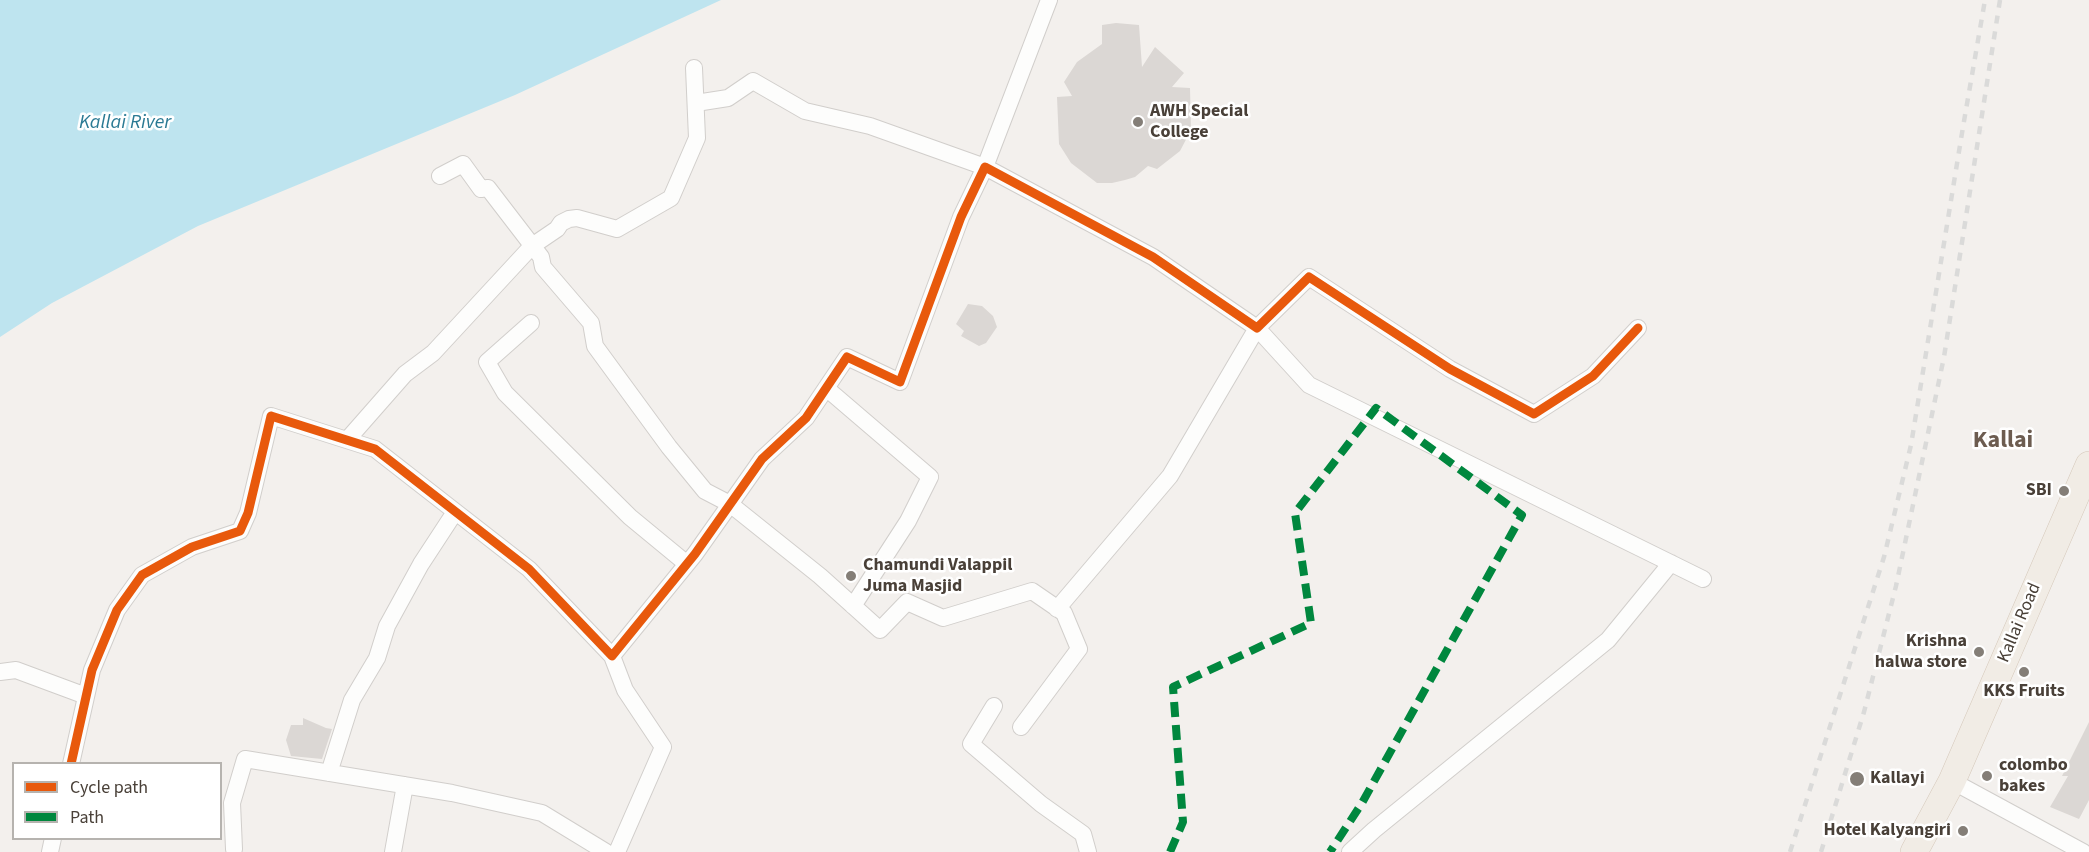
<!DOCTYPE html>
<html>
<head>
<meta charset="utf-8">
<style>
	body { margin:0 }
	#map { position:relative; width:2089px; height:852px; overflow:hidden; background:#f3f0ed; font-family:"Source Sans 3",sans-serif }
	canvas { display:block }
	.legend { position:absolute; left:12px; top:762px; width:210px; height:78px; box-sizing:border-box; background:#fff; border:2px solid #b6b3af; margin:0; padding:8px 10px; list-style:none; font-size:18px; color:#494038 }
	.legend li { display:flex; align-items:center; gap:12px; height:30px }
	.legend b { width:30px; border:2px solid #b6b3af }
</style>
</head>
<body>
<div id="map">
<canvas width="2089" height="852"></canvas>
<ul class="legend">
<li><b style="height:8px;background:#e8590c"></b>Cycle path</li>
<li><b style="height:8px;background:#00873e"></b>Path</li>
</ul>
</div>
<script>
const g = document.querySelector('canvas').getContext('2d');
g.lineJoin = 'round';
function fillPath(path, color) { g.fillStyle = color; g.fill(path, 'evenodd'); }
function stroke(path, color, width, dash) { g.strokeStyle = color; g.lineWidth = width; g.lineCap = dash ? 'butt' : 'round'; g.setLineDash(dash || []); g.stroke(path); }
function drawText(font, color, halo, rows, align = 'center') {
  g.font = font + ' "Source Sans 3",sans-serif'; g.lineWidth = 5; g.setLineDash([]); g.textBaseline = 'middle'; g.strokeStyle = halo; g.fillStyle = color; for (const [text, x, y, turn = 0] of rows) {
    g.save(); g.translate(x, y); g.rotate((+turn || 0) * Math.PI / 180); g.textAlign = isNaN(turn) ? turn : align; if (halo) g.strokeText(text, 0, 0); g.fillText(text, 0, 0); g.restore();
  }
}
const water = new Path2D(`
	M0 0H721L515 95 198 226 52 303 0 337Z`);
const building = new Path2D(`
	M1116 23 1139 25 1142 67 1155 47 1184 73 1172 87 1190 88 1191 130 1180 151 1157 169 1148 166 1135 177 1125 180 1112 183H1097L1071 163 1059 144 1057 97 1072 96 1064 82 1077 62 1102 44V25Z
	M968 304 982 306 993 316 997 327 986 343 979 346 961 336 964 331 956 324Z
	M303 718 326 728 332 729 322 759 291 756 286 740 291 725H303Z
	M2089 722V800L2079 819 2050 807 2068 776H2062Z`);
const street = new Path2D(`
	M696 103 728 98 753 81 805 111 870 126 985 167 1049 0
	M440 176 463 164 481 189 488 188 541 257 543 267 591 323 595 346 669 447 705 491 730 504 820 576 880 630 907 602 943 618 1032 591 1064 613 1079 649 1021 727
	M531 323 487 362 505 393 630 517 687 564
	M826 388 930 477 908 521 853 606
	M347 440 405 374 433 353 532 246 557 229 561 223 569 219 577 218 617 229 671 198 697 138 694 68
	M1057 609 1170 476 1257 328 1309 385 1703 579
	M612 656 625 690 663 747 617 852
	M0 672 16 670 86 696
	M994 706 971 744 1041 804 1083 834 1088 852
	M71 764 92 670 117 610 142 575 192 547 240 531 248 513 271 416 375 449 529 569 612 656 695 554 762 459 806 418 847 357 900 382 961 217 985 167 1153 257 1257 328 1309 277 1450 369 1534 414 1593 376 1638 328
	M329 773 352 700 377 658 387 626 421 564 455 512
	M1952 781 2083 852
	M234 849 232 803 245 759 452 793 542 813 606 852
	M50 852 53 838
	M393 852 405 785
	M1350 852 1374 830 1608 640 1671 563`);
const primary = new Path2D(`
	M1914 852 1952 781 2089 465`);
const rail = new Path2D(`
	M1790 852 1884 557 1911 445 1963 127 1985 0
	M1821 852 1864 712 1896 586 1944 357 2000 0`);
const quiet = new Path2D(`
	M1170 852 1183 822 1173 687 1311 623 1295 513 1376 408 1522 515 1362 803 1330 852`);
const cycleway = new Path2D(`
	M71 764 92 670 117 610 142 575 192 547 240 531 248 513 271 416 375 449 529 569 612 656 695 554 762 459 806 418 847 357 900 382 961 217 985 167 1153 257 1257 328 1309 277 1450 369 1534 414 1593 376 1638 328`);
const markers = [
	[1138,122,6,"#847e77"],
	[2064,491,6,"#847e77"],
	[851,576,6,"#847e77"],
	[1979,652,6,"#847e77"],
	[2024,672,6,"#847e77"],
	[1987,776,6,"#847e77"],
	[1857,779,8,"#847e77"],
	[1963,831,6,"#847e77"]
];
const poiNames = [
	["AWH Special",1150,112],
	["College",1150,133],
	["SBI",2052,491,"right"],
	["Chamundi Valappil",863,566],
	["Juma Masjid",863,587],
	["Krishna",1967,642,"right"],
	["halwa store",1967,663,"right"],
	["KKS Fruits",2024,692,"center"],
	["colombo",1999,766],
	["bakes",1999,787],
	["Kallayi",1870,779],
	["Hotel Kalyangiri",1951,831,"right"]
];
const streetNames = [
	["Kallai Road",2020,623,-67]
];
const waterNames = [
	["Kallai River",125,124]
];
const districtNames = [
	["Kallai",2003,442]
];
fillPath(water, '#bee4ef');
fillPath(building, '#dbd7d4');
stroke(street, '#d1cecb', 18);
stroke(primary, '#d5c8ba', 28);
stroke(street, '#fdfdfc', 16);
stroke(primary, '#f1ece5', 27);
stroke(rail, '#dadad9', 4.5, [8, 8]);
stroke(quiet, '#00873e', 8, [15, 8]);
stroke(cycleway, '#e8590c', 9);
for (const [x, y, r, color] of markers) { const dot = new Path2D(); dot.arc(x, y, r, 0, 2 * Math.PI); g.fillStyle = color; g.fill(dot); stroke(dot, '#fff', 2); }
drawText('bold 18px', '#494038', '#fff', poiNames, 'left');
drawText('18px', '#494038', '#fff', streetNames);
drawText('italic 20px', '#2b7a94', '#fff', waterNames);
drawText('bold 24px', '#6c5c50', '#fff', districtNames);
</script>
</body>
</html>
